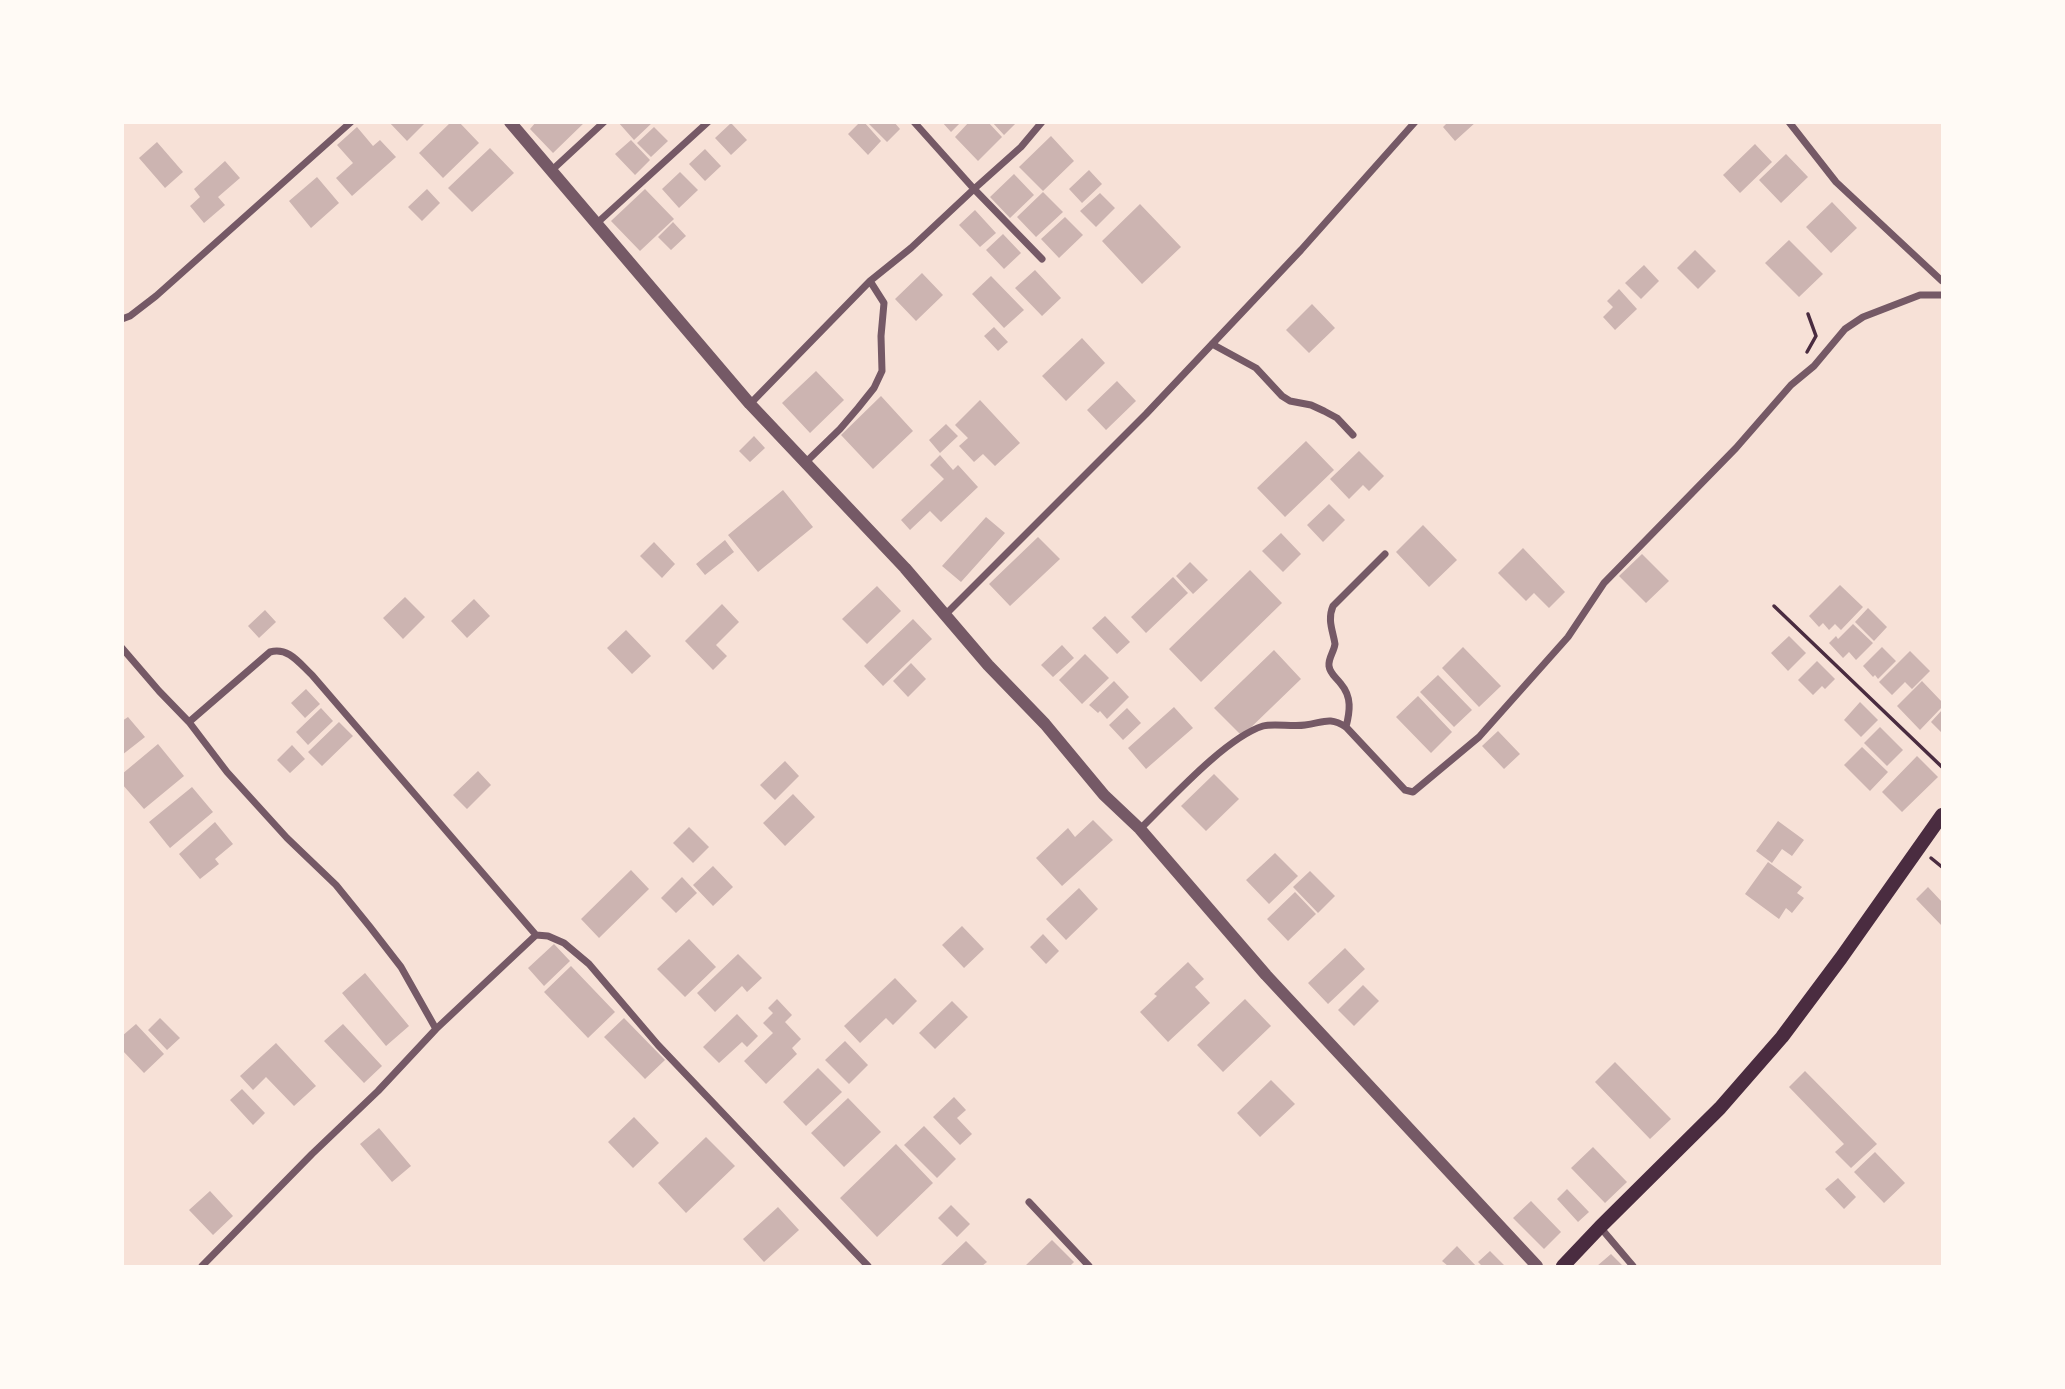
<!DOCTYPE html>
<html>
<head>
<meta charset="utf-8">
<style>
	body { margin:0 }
	#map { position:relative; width:2065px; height:1389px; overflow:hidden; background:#f7e1d7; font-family:"Times New Roman",serif }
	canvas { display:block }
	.frame { position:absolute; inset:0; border:124px solid #fffaf5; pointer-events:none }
</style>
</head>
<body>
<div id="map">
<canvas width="2065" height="1389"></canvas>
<div class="frame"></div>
</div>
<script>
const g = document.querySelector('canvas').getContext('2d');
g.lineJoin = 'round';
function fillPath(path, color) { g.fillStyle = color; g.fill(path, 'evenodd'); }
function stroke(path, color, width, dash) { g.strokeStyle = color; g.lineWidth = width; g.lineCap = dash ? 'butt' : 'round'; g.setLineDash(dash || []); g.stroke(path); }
const building = new Path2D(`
	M389 122H426L407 141Z
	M451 122H459L479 143 443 178 419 153Z
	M536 122H585L553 153 530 129Z
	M618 122H653L634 140Z
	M860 122H864L881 141 868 155 848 134Z
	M867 122H894L900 129 887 142Z
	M942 122H961L951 132Z
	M969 122H988L1002 137 978 161 955 137Z
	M992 122H1017L1004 135Z
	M1448 122H1476L1455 141 1443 127Z
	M731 123 747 140 731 155 715 138Z
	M357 127 373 146 380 140 396 157 352 196 336 178 353 163 337 145Z
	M654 127 668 141 651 157 637 143Z
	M1051 136 1074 161 1043 191 1019 167Z
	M631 140 650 160 635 175 615 154Z
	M157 142 183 172 165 188 139 158Z
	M1755 144 1772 162 1740 193 1723 175Z
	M490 148 514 173 472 212 448 188Z
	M705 149 721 166 705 181 689 164Z
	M1786 154 1808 177 1781 203 1759 180Z
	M225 161 240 178 218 197 225 205 204 223 190 206 200 197 194 189Z
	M1089 170 1102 184 1082 203 1069 189Z
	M680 172 698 190 679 208 662 189Z
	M1014 174 1034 195 1010 218 990 197Z
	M317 177 339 203 311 228 289 201Z
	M427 189 440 203 422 221 408 207Z
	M645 189 674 219 640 251 611 221Z
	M1043 192 1063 212 1036 237 1017 217Z
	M1100 193 1115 208 1096 227 1080 211Z
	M1832 202 1857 228 1831 253 1806 227Z
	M1140 204 1181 247 1142 284 1102 241Z
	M975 210 996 233 980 247 959 225Z
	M1065 217 1083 235 1059 258 1041 239Z
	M673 222 686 236 671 250 658 237Z
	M1003 234 1021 253 1004 269 986 250Z
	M1789 240 1823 274 1799 297 1765 263Z
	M1695 250 1716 271 1698 289 1677 268Z
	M1644 265 1659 281 1641 299 1625 283Z
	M1035 270 1061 298 1042 316 1015 288Z
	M922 273 943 295 916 321 895 299Z
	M991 276 1024 310 1004 328 972 294Z
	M1619 289 1637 309 1615 330 1603 317 1613 307 1607 301Z
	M1312 304 1335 328 1309 353 1286 330Z
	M994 327 1008 342 998 351 984 336Z
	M1082 338 1105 363 1066 401 1042 376Z
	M816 371 844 400 810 433 782 403Z
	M1117 381 1136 401 1106 430 1087 410Z
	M881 396 913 431 873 469 841 435Z
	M980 400 1020 443 995 466 983 454 974 462 959 446 968 438 955 425Z
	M946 424 958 436 940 453 929 440Z
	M754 436 765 448 750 462 739 451Z
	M1306 441 1334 470 1285 517 1257 488Z
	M1359 451 1384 476 1369 491 1363 485 1349 499 1330 479Z
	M940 455 953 470 958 465 978 487 941 522 930 511 910 530 901 520 944 479 930 465Z
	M783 490 813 527 758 572 728 535Z
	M1329 504 1345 520 1323 542 1307 525Z
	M986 517 1005 533 961 582 942 566Z
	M1423 525 1457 560 1429 587 1396 552Z
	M1281 533 1301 554 1283 572 1262 551Z
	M1038 537 1060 559 1010 606 989 584Z
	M725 540 734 552 705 575 696 564Z
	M654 542 675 564 662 578 640 556Z
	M1523 548 1565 592 1549 608 1534 593 1526 601 1498 573Z
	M1642 554 1669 581 1646 603 1619 576Z
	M1190 562 1208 580 1193 594 1176 576Z
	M1250 570 1282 603 1201 682 1169 649Z
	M1173 577 1188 593 1146 633 1131 617Z
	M1840 585 1863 607 1841 630 1835 624 1829 630 1823 623 1819 627 1809 616Z
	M877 586 901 611 867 644 842 619Z
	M405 597 425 617 403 639 383 618Z
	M474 599 490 616 467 638 451 621Z
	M722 604 739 622 716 645 727 656 713 670 685 641Z
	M1868 608 1887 627 1874 641 1855 622Z
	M265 610 276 622 259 638 248 626Z
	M1105 616 1130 642 1117 654 1092 628Z
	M913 619 932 639 883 686 864 666Z
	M1853 624 1873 643 1856 660 1849 652 1843 658 1829 643 1836 636 1838 639Z
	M626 630 651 656 632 674 607 648Z
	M1789 636 1806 653 1788 671 1771 653Z
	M1062 645 1074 658 1053 677 1041 665Z
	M1463 647 1501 686 1479 707 1442 668Z
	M1882 647 1896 661 1878 679 1875 675 1873 677 1863 666Z
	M1274 650 1301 679 1242 736 1214 708Z
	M1910 651 1930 671 1912 689 1905 682 1892 695 1879 682Z
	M1085 654 1109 678 1082 704 1059 680Z
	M1817 661 1835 679 1825 689 1822 686 1813 695 1798 680Z
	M911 663 926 679 908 697 893 681Z
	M1438 675 1472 710 1454 727 1420 692Z
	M1114 681 1129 697 1107 719 1100 711 1098 713 1089 705Z
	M1922 681 1942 702V707L1920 730 1897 706Z
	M306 689 320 704 305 718 291 703Z
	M1418 696 1452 732 1431 753 1396 717Z
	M1860 702 1878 720 1861 737 1844 720Z
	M1174 707 1193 728 1146 769 1128 748Z
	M321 708 333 721 308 745 296 732Z
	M1127 708 1141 723 1123 740 1109 725Z
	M1942 710V733L1931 722Z
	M128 717 145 737 122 755V721Z
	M339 722 353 736 322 766 308 752Z
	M1880 727 1903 750 1887 766 1864 743Z
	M1498 731 1520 754 1504 769 1482 746Z
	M158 744 184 776 144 809 122 784V774Z
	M292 745 305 759 290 773 277 760Z
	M1862 747 1888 772 1870 791 1844 765Z
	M1917 756 1938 777 1902 812 1882 792Z
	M785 761 799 776 775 800 760 785Z
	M478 771 491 785 467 809 453 795Z
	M1214 774 1239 799 1206 831 1181 806Z
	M192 787 213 812 170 848 149 822Z
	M793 794 815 817 785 846 763 823Z
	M1093 820 1113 840 1062 886 1036 858 1068 828 1075 837Z
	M1778 821 1804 840 1792 856 1782 849 1772 863 1756 851Z
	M215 822 233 844 215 859 219 864 200 879 179 854Z
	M689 827 709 847 693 863 673 843Z
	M1275 853 1298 876 1269 904 1246 880Z
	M1768 862 1802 887 1797 893 1804 898 1792 913 1786 908 1779 919 1745 894Z
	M713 866 733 887 713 906 693 885Z
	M631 870 649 889 599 938 581 919Z
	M1310 871 1335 896 1318 913 1293 887Z
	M682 877 697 893 676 913 661 898Z
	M1928 887 1942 902V926L1916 899Z
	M1079 888 1098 909 1066 940 1046 919Z
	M1295 892 1316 914 1288 941 1267 919Z
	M962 926 984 949 964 968 942 945Z
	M1043 934 1059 951 1046 964 1030 947Z
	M689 939 716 967 685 997 657 969Z
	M554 944 570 961 544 986 528 968Z
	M1345 948 1365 969 1328 1004 1308 983Z
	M738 954 762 978 747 992 742 986 715 1012 697 993Z
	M1188 962 1204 979 1195 987 1210 1003 1168 1042 1140 1012 1157 996 1154 994Z
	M571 966 615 1012 588 1038 544 992Z
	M365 973 409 1026 386 1046 342 993Z
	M895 978 917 1001 893 1025 886 1018 860 1043 844 1026Z
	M1363 985 1379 1001 1354 1026 1338 1010Z
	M777 999 792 1015 785 1022 801 1039 792 1048 797 1054 766 1084 744 1061 773 1033 763 1023 773 1013 768 1008Z
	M1245 999 1271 1026 1223 1072 1197 1045Z
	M952 1001 968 1017 935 1049 919 1033Z
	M737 1014 758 1036 747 1047 742 1042 719 1063 703 1047Z
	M160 1018 180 1038 167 1050 148 1030Z
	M624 1018 665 1060 645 1079 604 1037Z
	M136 1024 164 1054 144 1073 122 1050V1036Z
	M343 1024 382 1066 364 1083 324 1041Z
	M845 1041 868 1065 849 1084 825 1060Z
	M276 1043 316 1086 294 1106 266 1077 253 1090 240 1076Z
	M1615 1062 1671 1119 1650 1139 1595 1082Z
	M818 1068 842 1092 806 1126 783 1102Z
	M1805 1071 1877 1144 1851 1168 1835 1152 1844 1144 1789 1087Z
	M1271 1080 1295 1104 1260 1137 1237 1113Z
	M242 1089 265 1113 253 1125 230 1100Z
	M954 1097 966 1110 957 1118 972 1134 960 1145 933 1117Z
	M848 1098 881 1132 844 1167 811 1133Z
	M634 1117 659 1143 633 1168 608 1142Z
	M924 1126 956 1159 937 1178 904 1145Z
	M379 1128 411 1166 392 1182 360 1144Z
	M706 1137 735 1166 686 1213 658 1183Z
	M896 1144 933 1183 877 1237 840 1198Z
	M1593 1147 1627 1182 1605 1203 1571 1168Z
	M1875 1152 1905 1183 1884 1203 1854 1172Z
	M1838 1178 1856 1197 1844 1209 1825 1189Z
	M1567 1189 1589 1212 1578 1222 1557 1199Z
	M210 1191 233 1216 213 1235 189 1210Z
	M1531 1201 1561 1232 1544 1249 1513 1218Z
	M951 1205 970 1224 957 1237 938 1218Z
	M778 1207 799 1230 764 1262 743 1239Z
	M1052 1240 1074 1262 1070 1266H1025Z
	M966 1241 987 1262 982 1266H940Z
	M1457 1246 1476 1266H1448L1442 1261Z
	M1490 1251 1505 1266H1482L1478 1262Z
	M1611 1254 1623 1266H1597Z`);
const path = new Path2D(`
	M1807 352 1816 336 1808 314
	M1774 606 1942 767
	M1931 858 1942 867`);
const minor = new Path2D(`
	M914 122 974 189 1042 259
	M1789 122 1836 182 1942 281
	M551 171 604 122
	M596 224 708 122
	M122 319 130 316 156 296 351 122
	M1212 344 1256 368 1282 396 1290 401 1311 405 1324 411 1337 418 1353 435
	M750 404 870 281
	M805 463 840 429 858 408 874 388 882 371 881 336 884 303 870 281 911 248 974 189 1021 147 1042 122
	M946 614 1146 414 1301 250 1415 122
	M122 648 159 691 189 722 227 772 287 838 336 885 370 927 401 967 436 1029
	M189 722 270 652C289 647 299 663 312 675L536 935
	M1346 727C1350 711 1352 697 1341 684 1336 677 1330 674 1329 666 1328 658 1334 652 1335 644 1333 631 1327 620 1333 606L1385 554
	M1140 829C1169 801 1225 738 1263 726 1273 723 1293 727 1305 725 1323 723 1329 716 1346 727L1405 790 1413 792 1479 737 1568 637 1604 583 1736 448 1791 385 1814 366 1845 329 1863 317 1920 295H1942
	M1029 1202 1089 1266
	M1600 1227 1633 1266
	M202 1266 312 1154 378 1091 436 1029 536 935 548 936 564 943 589 964 658 1045 868 1266`);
const tertiary = new Path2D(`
	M510 122 750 404 905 568 988 665 1045 724 1104 795 1140 829 1266 975 1537 1266`);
const secondary = new Path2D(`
	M1563 1266 1600 1227 1720 1108 1782 1037 1841 958 1942 815`);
fillPath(building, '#ccb4b1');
stroke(path, '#4a2c40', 3.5);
stroke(minor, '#755966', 7);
stroke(tertiary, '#755966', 12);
stroke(secondary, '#4a2c40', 14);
</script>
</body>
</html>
